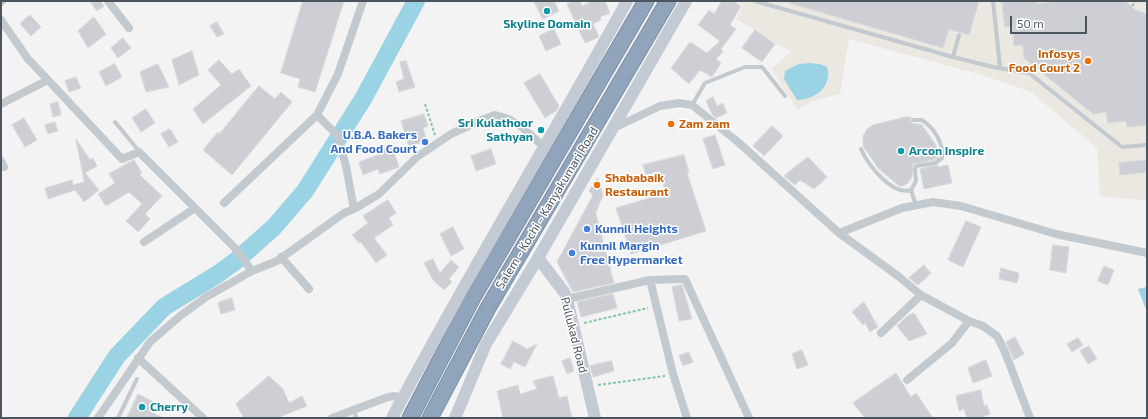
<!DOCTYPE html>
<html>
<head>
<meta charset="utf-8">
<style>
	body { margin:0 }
	#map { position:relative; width:1148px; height:419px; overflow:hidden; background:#f4f3f3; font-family:"Exo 2",sans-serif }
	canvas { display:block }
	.frame { position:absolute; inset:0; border:2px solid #4c555e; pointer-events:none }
	.scale { position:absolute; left:1010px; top:16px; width:77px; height:18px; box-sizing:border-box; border:2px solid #4c555e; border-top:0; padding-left:5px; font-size:12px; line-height:14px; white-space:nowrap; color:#4c555e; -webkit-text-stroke:3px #fff; paint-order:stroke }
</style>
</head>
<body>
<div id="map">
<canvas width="1148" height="419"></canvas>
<div class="frame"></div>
<div class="scale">50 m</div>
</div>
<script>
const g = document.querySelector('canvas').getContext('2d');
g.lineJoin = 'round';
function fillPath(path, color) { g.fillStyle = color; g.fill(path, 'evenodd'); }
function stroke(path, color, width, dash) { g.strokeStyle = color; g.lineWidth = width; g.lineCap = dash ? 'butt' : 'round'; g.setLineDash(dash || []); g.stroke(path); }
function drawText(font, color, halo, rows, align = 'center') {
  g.font = font + ' "Exo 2",sans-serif'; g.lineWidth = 3; g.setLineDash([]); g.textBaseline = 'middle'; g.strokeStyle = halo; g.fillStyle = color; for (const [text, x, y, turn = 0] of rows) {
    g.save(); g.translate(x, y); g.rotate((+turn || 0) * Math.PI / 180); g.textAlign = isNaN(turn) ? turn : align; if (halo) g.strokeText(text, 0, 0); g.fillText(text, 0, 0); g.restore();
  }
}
const commercial = new Path2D(`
	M735 1H1147V201L1100 196 1097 148 1031 92 982 75 849 39 840 94 813 101 798 110 771 69 791 52 736 19 743 5Z`);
const water = new Path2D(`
	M810 63 820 64 827 67C833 86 815 100 797 100L784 79 785 71 799 64Z
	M1147 287V312L1138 289Z`);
const river = new Path2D(`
	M77 418 117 356 164 307 218 274 237 260 274 227 305 191 363 99 416 1`);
const building = new Path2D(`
	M90 1H100L104 6 97 11Z
	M303 1H344L315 92 298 87 300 79 281 73Z
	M534 1H554L559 11 543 19Z
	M575 1H580L582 6 593 1H605L610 13 600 17 601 20 593 24 599 37 585 43 567 4Z
	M722 1H732L741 6 730 25 736 29 721 49 723 52 716 59 721 63 712 77 700 70 689 84 671 68 690 42 707 53 720 41 698 25 709 10 714 14Z
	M790 1H979L969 35 949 29 943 48 789 3Z
	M1002 1H1036V4L1052 2V1H1125L1136 10 1147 14V125L1127 127 1126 121 1108 123 1106 112 1093 114 1024 58 1023 45 1014 46 1012 26 1005 27Z
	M30 15 41 27 31 36 20 24Z
	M94 17 106 34 88 48 78 31Z
	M217 22 224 34 217 37 210 26Z
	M554 29 561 44 546 51 539 36Z
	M755 30 775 44 762 62 742 48Z
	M123 38 131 48 118 58 111 48Z
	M192 51 199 75 179 85 172 60Z
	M219 60 232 74 239 69 251 86 203 124 193 109 221 85 208 70Z
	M406 61 415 87 399 92 396 82 404 79 400 62Z
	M115 64 122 77 106 86 99 72Z
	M158 64 169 87 146 92 140 72Z
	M540 74 559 106 556 111 545 118 524 83Z
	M76 77 81 88 69 92 65 81Z
	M259 86 275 99 281 92 292 102 232 175 203 150 218 132 219 134Z
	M713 97 717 106 723 103 727 113 716 118 712 114 706 101Z
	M58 102 61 115 53 117 50 104Z
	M146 109 155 123 141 132 132 118Z
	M424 114 428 126 423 128 427 141 409 146 401 121Z
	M906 117H911L910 120 912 123 922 125 936 145 938 157 934 160 913 164 912 177 908 183 903 186H899L878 168 863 146V136L867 129 873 125Z
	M24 118 37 140 25 147 12 125Z
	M55 122 58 131 48 134 45 125Z
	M772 126 783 136 764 156 753 146Z
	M170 129 178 142 169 147 161 134Z
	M715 135 725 165 713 169 703 139Z
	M76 139 90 160 93 158 97 166 85 173 99 190 84 202 75 190 48 199 45 188 72 180 73 185 84 182Z
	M392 146 399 167 380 174 378 169 363 175 359 162 383 153 382 149Z
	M491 149 496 164 476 171 471 156Z
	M684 155 689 172 687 173 706 231 631 254 616 208 666 193 659 171 646 175 643 165Z
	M808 157 827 177 814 189 800 180 795 185 784 176Z
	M134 160 142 173 139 174 162 196 145 214 150 219 138 232 126 221 142 204 129 192 106 206 98 194 115 183 109 174Z
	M1147 160V172L1120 175 1119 163Z
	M938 165V167L948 165 952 183 924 189 920 169Z
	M598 178 603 195 595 215 596 214 614 283 573 292 557 262 593 195 589 191Z
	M388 200 396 213 389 218 393 225 374 238 387 255 376 263 361 242 359 243 352 235 368 223 363 216Z
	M966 221 981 227 963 267 948 260Z
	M453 227 464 249 451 256 440 234Z
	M1053 245 1069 247 1066 273 1050 270Z
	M433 259 440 273 451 260 459 267 449 279 452 282 444 290 433 280 424 263Z
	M924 265 931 273 918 285 909 278Z
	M1104 266 1114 270 1108 285 1098 281Z
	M1001 268 1019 273 1017 283 999 279Z
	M682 285 692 319 679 321 672 287Z
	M613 294 617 308 581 317 577 302Z
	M232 298 235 310 221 314 218 303Z
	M864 302 878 327 870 332 865 323 863 325 852 312Z
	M914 313 927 334 909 341 897 326 906 317Z
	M1015 337 1024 354 1014 360 1006 342Z
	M1078 338 1083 345 1072 352 1067 344Z
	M513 341 527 349 537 344 525 367 514 362 510 369 501 364Z
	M1089 346 1097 359 1088 364 1080 351Z
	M802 350 808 365 797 369 792 354Z
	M689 352 693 362 683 366 679 356Z
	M570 358 574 371 567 374 562 361Z
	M986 360 992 376 973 383 968 368Z
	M612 361 614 371 593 377 590 366Z
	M896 373 911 397 916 393 933 418H865L853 403Z
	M269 376 283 389 289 403 302 396 307 406 277 418H244L236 404Z
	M553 376 559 398 567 396 572 418H503L497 391 518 385 520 394 537 389 533 381Z
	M981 390 984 406 987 405 990 414 980 418H967L964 409 959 411 956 396Z
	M138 394 154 402 150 411 163 418H127Z`);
const path = new Path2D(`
	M1132 6 1136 1
	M425 104 435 135
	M584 323 648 308
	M598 385 665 376`);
const lane = new Path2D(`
	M755 1 953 57 993 67 1029 73 1122 147 1147 145
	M993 1 1000 67
	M953 57 959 35
	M692 105 705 83 745 67H762L785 96
	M115 122 139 151
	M861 149C868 165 892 196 911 190L916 181 915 169 916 166 935 163 942 158C944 143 934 128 922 120H913
	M911 190 916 205
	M354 409 356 418
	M118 418 137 379`);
const street = new Path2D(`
	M108 1 129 28
	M1 2 2 1
	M1 20 28 59 48 80 1 104
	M48 80 122 159 139 152 235 248 252 271
	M317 115 337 135 346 166 354 209
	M612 129 660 106 679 103 692 105 738 142 839 233 902 208 933 202 961 206 1056 234 1147 253
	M1 161 4 167
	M224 203 317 115 338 74 363 1
	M839 233 898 276 921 295 969 321 983 326 997 336 1005 352 1030 418
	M144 242 195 208
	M281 257 309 289
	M650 280 673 374 687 418
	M567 299 650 280 685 279 749 418
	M881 333 921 295
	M138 358 203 418
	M907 380 952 343 969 321
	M98 418 150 342 180 316 206 297 252 271 277 261 344 213 354 209 379 194 417 157 451 134 479 121 495 115 509 119 523 128 544 147
	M332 418 388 397 395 396 402 399`);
const secondary = new Path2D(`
	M538 258 564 292 567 299 595 418
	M392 418C466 277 550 141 627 1
	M455 418 486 344 538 258 686 1`);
const highway = new Path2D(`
	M410 418 472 299 646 1
	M430 418 488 308 668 1`);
const markers = [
	[547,11,4,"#0f9aa8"],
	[1088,61,4,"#e8710a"],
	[671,124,4,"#e8710a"],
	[541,130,4,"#0f9aa8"],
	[425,142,4,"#3f7fe0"],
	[901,151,4,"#0f9aa8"],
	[597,185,4,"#e8710a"],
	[587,229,4,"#3f7fe0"],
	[572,253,4,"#3f7fe0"],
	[142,407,4,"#0f9aa8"]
];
const cultureNames = [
	["Skyline Domain",547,24,"center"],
	["Sri Kulathoor",533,123,"right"],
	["Sathyan",533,137,"right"],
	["Arcon Inspire",909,151],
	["Cherry",150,407]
];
const foodNames = [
	["Infosys",1080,54,"right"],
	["Food Court 2",1080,68,"right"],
	["Zam zam",679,124],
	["Shababaik",605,178],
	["Restaurant",605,192]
];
const shopNames = [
	["U.B.A. Bakers",417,135,"right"],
	["And Food Court",417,149,"right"],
	["Kunnil Heights",595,229],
	["Kunnil Margin",580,246],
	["Free Hypermarket",580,260]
];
const streetNames = [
	["Salem - Kochi - Kanyakumari Road",547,208,-59],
	["Pullukad Road",574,335,76]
];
fillPath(commercial, '#eae8e1');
fillPath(water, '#9ad3e3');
stroke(river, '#9ad3e3', 18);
fillPath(building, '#cdcfd4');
stroke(building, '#d7d9dd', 1);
stroke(highway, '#7c8fa6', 17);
stroke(path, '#83c6a6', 2, [3, 2]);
stroke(lane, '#c2c9cf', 4);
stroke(street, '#c2c9cf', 8);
stroke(secondary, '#c3cad3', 12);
stroke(highway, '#90a4bb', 15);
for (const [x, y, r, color] of markers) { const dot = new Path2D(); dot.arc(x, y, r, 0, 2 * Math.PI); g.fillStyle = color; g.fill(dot); stroke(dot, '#fff', 1.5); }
drawText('bold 12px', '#0d838f', '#fff', cultureNames, 'left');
drawText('bold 12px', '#c56008', '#fff', foodNames, 'left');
drawText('bold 12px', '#366cbe', '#fff', shopNames, 'left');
drawText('12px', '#4c555e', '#fff', streetNames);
</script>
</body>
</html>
